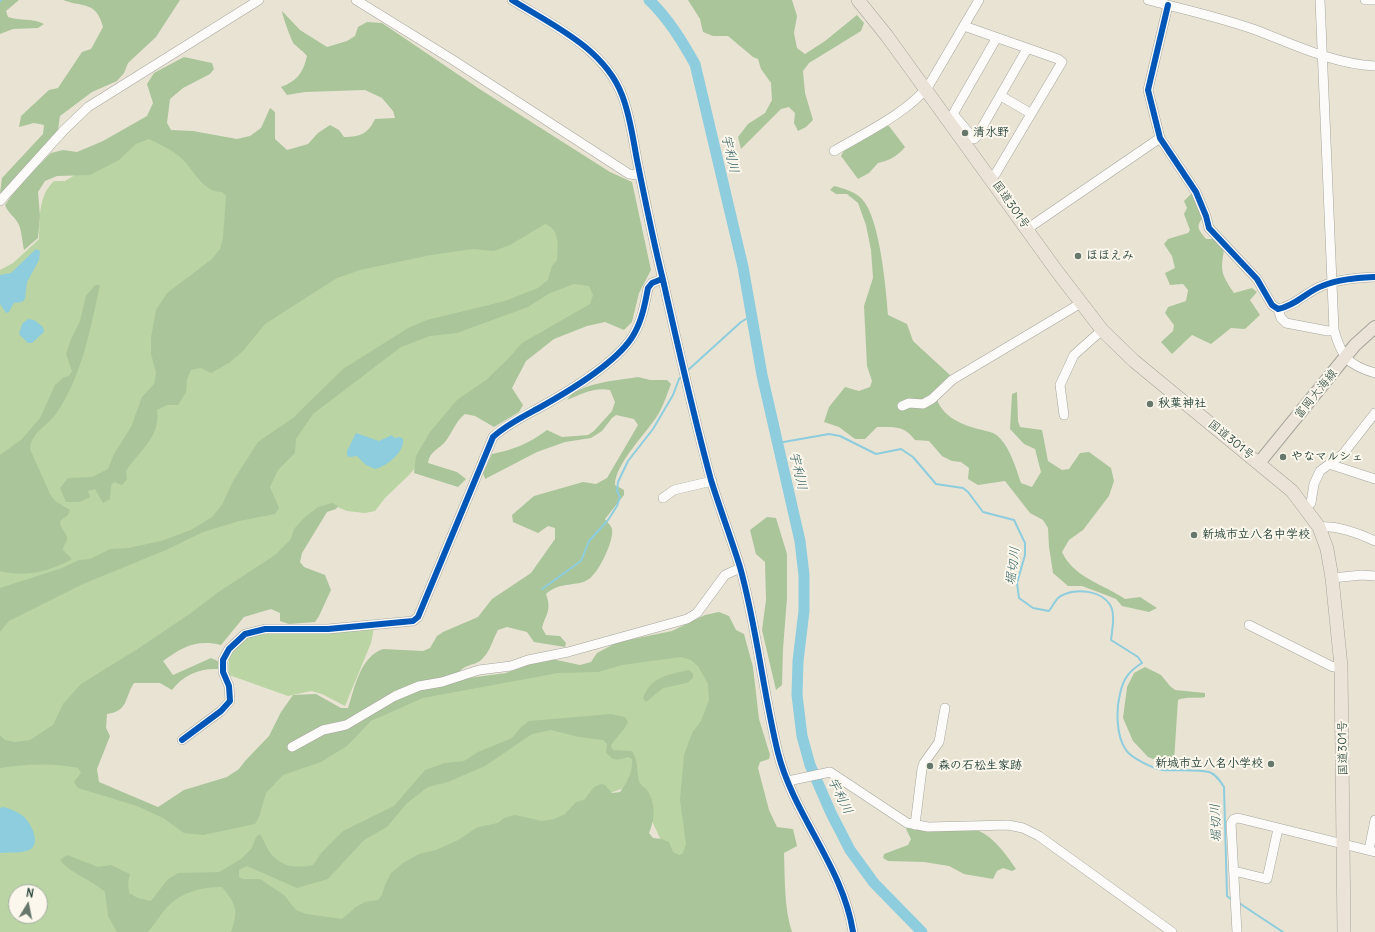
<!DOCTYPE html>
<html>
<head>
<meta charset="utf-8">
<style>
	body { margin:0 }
	#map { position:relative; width:1375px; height:932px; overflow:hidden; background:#e9e3d4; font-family:Delius,sans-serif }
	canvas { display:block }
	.north { position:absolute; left:8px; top:884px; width:40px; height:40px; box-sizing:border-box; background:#fbf7ec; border:1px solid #a3ada2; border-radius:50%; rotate:10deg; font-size:11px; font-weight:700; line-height:16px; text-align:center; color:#1f3d34 }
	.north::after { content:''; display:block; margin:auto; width:14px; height:18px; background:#66776c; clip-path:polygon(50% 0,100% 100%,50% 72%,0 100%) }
</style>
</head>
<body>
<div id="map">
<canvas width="1375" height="932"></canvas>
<div class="north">N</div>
</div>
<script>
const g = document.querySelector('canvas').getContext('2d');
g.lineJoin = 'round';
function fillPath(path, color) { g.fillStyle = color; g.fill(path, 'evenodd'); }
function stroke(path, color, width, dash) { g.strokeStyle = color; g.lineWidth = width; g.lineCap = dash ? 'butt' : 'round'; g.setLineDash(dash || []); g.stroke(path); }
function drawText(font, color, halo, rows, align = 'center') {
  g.font = font + ' Delius,"Klee One",sans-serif'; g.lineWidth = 4; g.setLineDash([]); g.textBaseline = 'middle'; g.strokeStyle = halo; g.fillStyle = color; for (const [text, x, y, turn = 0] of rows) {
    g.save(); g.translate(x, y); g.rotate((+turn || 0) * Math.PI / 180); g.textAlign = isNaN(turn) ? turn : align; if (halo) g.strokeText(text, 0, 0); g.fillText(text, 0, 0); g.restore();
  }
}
const green = new Path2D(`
	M149 135 187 157 319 275 539 218 561 228 599 299 492 381 409 475 385 498 375 511 365 513 347 511 337 507 327 510 296 559 99 700 92 783 191 826 278 770 421 695 679 653 702 662 714 692 696 839 683 861 664 847 635 784 596 798 560 829 386 903 341 929 250 932H0V270L13 263 36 242 39 239C40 217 38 196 54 181H65L134 139ZM16 892H40V916H16Z
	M374 628 371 643 345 706 322 694 311 691 288 696 229 675C227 653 232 643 253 634Z`);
const forest = new Path2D(`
	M0 0H19L6 11 8 17C20 21 34 18 44 24L38 28 13 29 0 34Z
	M63 0H180L156 37 128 63 124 73 117 81 92 92 60 116 58 130 2 192 0 193 2 178 43 134 44 125 34 123 19 127 21 116 49 90 58 88 82 52 91 49 103 27C96 0 83 8 63 0Z
	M688 0H792L797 16 794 33 797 48 805 54 825 41 857 15 864 23 861 31 809 63 803 71 805 93 813 120 806 127 798 131 794 123 795 113 789 107 781 109 741 149 738 137 748 124 765 113 772 100 771 83 761 69 758 59 753 57 728 36H713L703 32 700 19Z
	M282 11 300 30 327 47 347 41 355 36 358 27 367 22 382 23 481 90 610 172 632 182 651 270 639 293 632 322 624 330 605 322 587 326 554 339 526 361 512 388 523 405 519 412 494 427 475 416 465 414C455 422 453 432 445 442 439 449 429 452 428 463L457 472 466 479 458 487 414 473 416 456 430 432 457 400 486 380 508 359 522 343 590 304 593 295 589 286 574 284 550 293 528 307 457 333 430 336 401 347 313 414 296 439 295 453 278 470 270 487 279 508 275 514 239 521 203 532 166 550 83 584 9 621 0 632V588L62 568 79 560 90 559 110 549 128 548 161 541 191 530 212 517 222 505 233 481 258 442 293 418 343 369 408 328 427 320 505 301 538 288 548 280 552 266 557 260C558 246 560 229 545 224L510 245 494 251 473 249 431 255 360 270 337 278 265 324 243 351 229 363 211 373 201 368 191 370 187 379 186 392 178 405H167L157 410C161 437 139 451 126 471L127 479 122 485 114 482 111 485 110 499 103 503 95 489 88 491 90 497 80 502H66L60 488 68 478 92 477 108 469 114 454 131 427 142 397 154 384 156 373 151 354V337L156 310 167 293 212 259 220 249 223 238 226 196 222 192C201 192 194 168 179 156 170 149 159 144 149 139L136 144 119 160 90 175 57 176 45 181 38 192 40 216 38 238 24 250C22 241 22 231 18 223 14 216 8 213 5 205L19 185 51 153 63 150 77 152 103 141 147 116 153 103 147 84 154 73 184 57 212 63 214 69 210 74 183 88 170 99 167 123 171 130 193 131 237 139 250 136 261 128 270 108 275 112V139L287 150 308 144 318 133 330 125 339 130 344 137C360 137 368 134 375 119L395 118 393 111 382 98 365 90 305 92 287 95 281 87C297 81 303 73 307 56 303 51 298 48 294 44 292 42 282 15 282 11Z
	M886 126H889L905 147C898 156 888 161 878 163L869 173 858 179 841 156 844 150Z
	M834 186C845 189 854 191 862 199 880 218 886 289 888 315L907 324 913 341 950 375 948 387 937 400C944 417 960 424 978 429 982 430 988 431 993 433 1008 440 1016 468 1021 483L1032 487 1041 472 1035 449 1024 444 1010 429 1012 394 1017 392 1018 421 1020 427 1042 430 1048 461 1062 470 1069 469 1080 453 1089 452 1111 468 1114 481 1109 496 1083 530 1069 540 1062 552C1073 577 1103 584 1125 599L1140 597 1157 608 1149 612 1122 606 1116 599 1106 595 1082 586H1068L1053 573 1049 547 1048 528 1043 520 1030 513 1005 481 978 485 968 479 969 468 961 462 952 461 942 456 929 441 915 440C904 425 894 427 877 427L865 439H855L839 427 824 422 829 407 845 387 859 391 870 387 872 381 867 366 864 306 873 278 871 250 866 225 858 203 847 194H836L830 190Z
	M1192 193 1199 206 1202 219C1195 227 1200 231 1206 239H1214L1224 250C1220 272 1222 275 1234 293L1252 288 1257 292 1250 300 1260 315 1245 329 1231 328 1211 344 1192 335 1172 354 1161 342 1173 331 1174 325 1165 313 1168 307 1186 301 1188 290 1183 284 1170 285 1165 273 1175 268 1172 256 1164 244 1168 239 1188 233 1190 230 1184 214 1187 208 1184 201Z
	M95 285H100C90 330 83 372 58 411 48 427 32 430 30 449L50 494 55 501 70 510 68 515 60 521C60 529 65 530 67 537 68 541 63 545 63 550L72 559C51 571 24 578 0 571V455L22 439 40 418 55 385 64 377 69 376 72 371 66 354 71 339 80 321 86 296Z
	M638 377 650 380H667L671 384C667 394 664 404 659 413 648 432 615 463 615 485L624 490V495L605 519C607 522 611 525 612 529 614 541 599 572 589 579 578 587 560 581 546 594 552 611 546 613 542 628L546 635 560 636 566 643 565 647 534 642 527 632 507 627 498 630C492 641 490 653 480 661 474 665 465 665 460 671L468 678 506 673 525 665 552 659 580 665 591 662 597 653 618 642 672 631 705 615 719 612 729 616 736 630 744 634 753 667 759 719 770 755 769 759 760 762 758 768 769 810 777 827 793 829 797 846 784 853C785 879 784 908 792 932H231C239 911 236 904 222 887 201 887 182 892 167 907 160 915 155 924 148 932H117L108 916 105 892C91 879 72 875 60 860L67 855 98 867 111 865 130 874 128 882 129 893 138 898 151 901 168 879 178 873 219 872 241 859 252 848 256 837 260 834C264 840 267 849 271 854 284 868 296 868 313 865L321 853 343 831 394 806 425 770 445 763 464 761 478 752 512 738 521 727 529 721 611 714 625 717 628 722C623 733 616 736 611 746L613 750 632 751C639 762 636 769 639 781 640 785 645 787 647 790 656 803 655 819 649 833L653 838 662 839 669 842 673 852 679 855 683 853 686 844 680 800 684 755 692 733 701 721 709 700 708 684 698 666 691 660 681 657 622 665 598 672 558 673 423 698 371 721 347 746 321 762 283 775 266 793 259 817 255 824 203 835 184 833 163 818 137 806 78 788 74 782 81 773 78 768C51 763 27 764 0 768V735L5 740 15 742 30 740 53 725 63 704 81 684 136 650 191 613 217 593 275 555 291 539 294 529 304 518 318 507 332 503 338 506 336 509 327 512 302 553 300 562 304 567 325 575 331 590 319 616 315 622 289 624 280 621V613L271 609 244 617 221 645C197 639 182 647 163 661L173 675 211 658 220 662 218 669C200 668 183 675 172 690L160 683H134C124 698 129 711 107 714L106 728 110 736 97 769 99 782 158 807 184 790 227 777 239 769 245 761 269 736 281 712 293 695 316 694 341 708H348C355 687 360 657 383 649L423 651 430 648 437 636 443 632 478 617 492 599 531 573 555 539V528L548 526 538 533 513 522 512 515 534 496 583 482 596 484 607 478 638 425 634 419 616 415 612 418 602 431 591 438 565 442 537 452 485 479 483 473 492 454C513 450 530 443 547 430L562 437 588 435 594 431 612 411 615 402 610 390C594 387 582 394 567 400 576 383 621 380 638 377ZM551 730 579 737 603 740 607 744 606 752C613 762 617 760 628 757L632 759C633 772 628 781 620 792L612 793 605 785 601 784 594 787 584 800 576 802 565 814 554 819 542 821 515 815 504 818 498 823 478 827 458 840 436 850 419 854 403 863 391 873 385 885 382 895 378 900 365 902 356 907 342 919 306 914 296 910 284 895 260 879H243L239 877V870L247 866 297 888 328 879 364 840 387 827 407 803 428 787 448 782 485 766 532 734Z
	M767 517 776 518 787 554V598L783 649 782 685 776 690 762 630 766 600 765 562 756 554 750 530Z
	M1145 667 1161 675 1170 686 1175 690 1205 693V697C1195 699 1187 696 1178 700L1174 761 1181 766 1180 769 1148 757 1133 741 1123 718 1127 687 1134 673Z
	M688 670 693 673V678L687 683 663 688 646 702 643 698C651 676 669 675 688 670Z
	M908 826C926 827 964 825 979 831 995 838 1007 856 1016 869L1012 871 1003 868 997 871 993 879 964 874 949 866 924 862 888 861 883 858 884 854 908 845 911 839 906 829Z`);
const water = new Path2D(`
	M36 249 40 251 39 260 27 282 25 299 22 302 14 303 9 312 6 313 0 304V275L11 273Z
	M28 319 34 320 43 327 44 332 32 343H28L19 334 22 324Z
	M356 433 379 441 392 435 394 438 400 437 403 439C405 452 386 467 375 469L366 465 357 456 350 457 347 456V451Z
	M3 807C11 809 16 811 23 816 30 822 41 841 31 849 23 854 9 852 0 853V808Z`);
const stream = new Path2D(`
	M0 1 1 0
	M687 371 741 322 751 316
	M778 443 829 434 840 436 876 454 901 449 913 457 936 484 963 488 968 492 983 512 1014 520 1025 543V555L1017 583 1019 598 1033 608 1049 611C1052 607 1055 601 1058 598 1073 586 1105 590 1112 609 1115 619 1112 630 1111 640L1138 657 1142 663C1129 671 1123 679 1120 694 1116 709 1116 736 1126 750 1131 758 1154 769 1163 770 1177 771 1196 769 1209 772 1216 774 1220 781 1224 787L1227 896 1232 900
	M542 589 581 561 589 541 608 520 617 506 620 497 617 491 618 482 628 461 653 429 673 395 679 379 682 376
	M1239 903 1283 932`);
const river = new Path2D(`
	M649 0C668 18 682 41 695 64L743 267 762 375 800 541 804 575V611L798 661 797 695 802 736 810 765 831 813 850 850 874 883 922 932`);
const minor = new Path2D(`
	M356 0 453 60 629 174 640 175
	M512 0C552 25 604 48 622 95 630 115 633 139 637 160 645 200 653 240 663 280 678 347 693 414 711 480 720 509 731 538 740 567 757 628 763 692 778 753 794 816 843 867 853 932
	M1148 0C1183 9 1219 17 1253 29 1293 44 1333 64 1375 66
	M1320 0 1334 330C1342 358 1348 365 1375 373
	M1365 0H1375
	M1168 5 1148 90 1160 138 1196 192 1206 216 1209 228 1257 279 1272 305 1278 309C1295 306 1306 292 1322 286 1338 279 1358 278 1375 277
	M964 26 1058 59 1062 62 996 173 991 178
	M996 39 953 114 974 139 977 136 1027 49
	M1001 96 1030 113
	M834 151C863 134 909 112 929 85L979 0
	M0 201 64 130 88 107 259 0
	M1027 229 1160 138
	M1278 309 1281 318 1286 323 1328 331 1334 330
	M902 406 909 403 923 404 932 399 952 380 1081 303
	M1064 415 1060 385 1074 355 1102 330
	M1330 463 1332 465 1375 479
	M663 498 674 490 712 481
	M1305 507 1311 503 1314 484 1320 471 1343 454 1375 413
	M1319 527C1337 525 1358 533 1375 541
	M1332 578 1362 575 1375 576
	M1249 625 1333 667 1341 666
	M182 740 221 711 230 701 229 686 223 672V660L229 649 245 634 265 629H328L413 621 418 617 493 437C506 425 522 417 537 409 566 393 618 363 634 334 642 320 645 304 648 288L652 283 662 279
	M292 747 323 730 346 725 395 696 419 686 442 682 479 670 511 666 528 660 568 652 687 619 697 613 725 575 740 568
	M788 781 830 772 907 823 928 827 1008 825 1023 828 1039 836 1172 932
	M915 825 922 769 924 763 939 742 945 708
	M1369 850 1375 820
	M1234 871 1267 879 1278 829
	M1237 932 1231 823 1234 819 1238 818 1375 852`);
const major = new Path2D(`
	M1259 463 1355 345 1375 327`);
const highway = new Path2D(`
	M858 0 887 36 1056 270 1102 330 1134 361 1292 491 1319 527 1327 549 1332 578 1341 666 1344 932`);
const cycleway = new Path2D(`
	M512 0C552 25 604 48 622 95 630 115 633 139 637 160 645 200 653 240 663 280 678 347 693 414 711 480 720 509 731 538 740 567 757 628 763 692 778 753 794 816 843 867 853 932
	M1168 5 1148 90 1160 138 1196 192 1206 216 1209 228 1257 279 1272 305 1278 309C1295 306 1306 292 1322 286 1338 279 1358 278 1375 277
	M182 740 221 711 230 701 229 686 223 672V660L229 649 245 634 265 629H328L413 621 418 617 493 437C506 425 522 417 537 409 566 393 618 363 634 334 642 320 645 304 648 288L652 283 662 279`);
const markers = [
	[965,133,4,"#66776c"],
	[1078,256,4,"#66776c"],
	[1150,404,4,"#66776c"],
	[1283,457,4,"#66776c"],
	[1194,535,4,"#66776c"],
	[1271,764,4,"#66776c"],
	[930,766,4,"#66776c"]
];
const poiNames = [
	["清水野",973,133],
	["ほほえみ",1086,256],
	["秋葉神社",1158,404],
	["やなマルシェ",1291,457],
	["新城市立八名中学校",1202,535],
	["新城市立八名小学校",1263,764,"right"],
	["森の石松生家跡",938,766]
];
const streetNames = [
	["国道301号",1011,205,55],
	["富岡大海線",1316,394,-51],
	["国道301号",1231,440,39],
	["国道301号",1343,748,-91]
];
const waterNames = [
	["宇利川",730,154,77],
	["宇利川",798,471,77],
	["堀切川",1013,566,-83],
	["宇利川",840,796,64],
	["堀切川",1216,823,-92]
];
fillPath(green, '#bad5a3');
fillPath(forest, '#aac59a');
fillPath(water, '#8dcdde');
stroke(stream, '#8dcdde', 2);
stroke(river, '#8dcdde', 11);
stroke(minor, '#a5a59c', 10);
stroke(major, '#a5a59c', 14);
stroke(highway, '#a5a59c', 14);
stroke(minor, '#fcfbf9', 9);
stroke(major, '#ebe3d7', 12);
stroke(highway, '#ebe3d7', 13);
stroke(cycleway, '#0057b8', 6);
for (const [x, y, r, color] of markers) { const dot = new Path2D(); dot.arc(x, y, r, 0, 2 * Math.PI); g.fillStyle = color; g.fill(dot); stroke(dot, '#fbf7ec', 1.5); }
drawText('bold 12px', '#1f3d34', '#fbf7ec', poiNames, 'left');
drawText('12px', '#1f3d34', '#fbf7ec', streetNames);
drawText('italic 13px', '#305f60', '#fbf7ec', waterNames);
</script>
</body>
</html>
